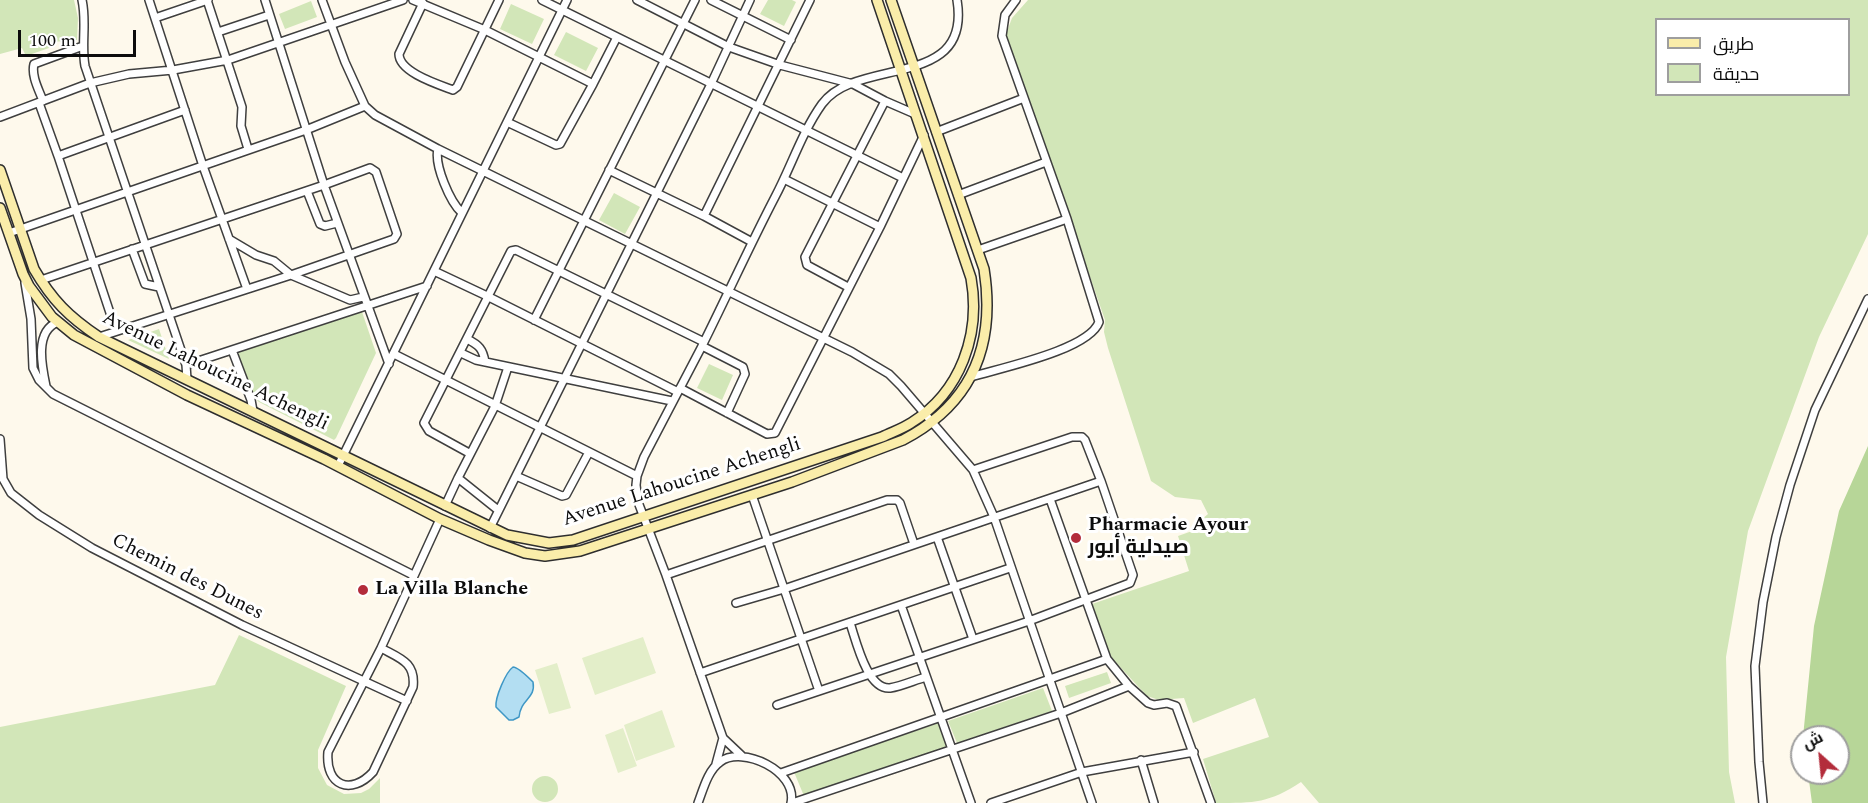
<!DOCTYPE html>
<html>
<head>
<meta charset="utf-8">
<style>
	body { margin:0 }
	#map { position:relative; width:1868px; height:803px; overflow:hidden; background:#fef9ec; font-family:Spectral,Cairo,serif }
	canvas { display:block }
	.legend { position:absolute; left:1655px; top:18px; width:195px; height:78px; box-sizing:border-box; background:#fff; border:2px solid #9e9e9e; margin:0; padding:8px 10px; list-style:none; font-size:18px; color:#0c0c0c }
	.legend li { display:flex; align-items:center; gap:12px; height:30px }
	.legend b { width:30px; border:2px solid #9e9e9e }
	.north { position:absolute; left:1790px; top:725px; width:60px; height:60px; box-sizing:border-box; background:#fff; border:2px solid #9e9e9e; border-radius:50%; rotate:333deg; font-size:16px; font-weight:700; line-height:24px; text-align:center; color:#0c0c0c }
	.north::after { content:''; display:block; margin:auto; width:21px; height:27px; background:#b32c3b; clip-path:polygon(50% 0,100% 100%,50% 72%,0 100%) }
	.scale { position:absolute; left:18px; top:30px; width:118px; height:27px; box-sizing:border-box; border:3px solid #0c0c0c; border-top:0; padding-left:8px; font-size:18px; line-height:21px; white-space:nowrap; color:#0c0c0c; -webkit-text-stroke:4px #fff; paint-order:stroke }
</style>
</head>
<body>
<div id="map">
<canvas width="1868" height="803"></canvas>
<ul class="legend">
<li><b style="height:8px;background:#faedaa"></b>طريق</li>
<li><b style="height:16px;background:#d2e6b8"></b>حديقة</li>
</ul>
<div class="north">ش</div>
<div class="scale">100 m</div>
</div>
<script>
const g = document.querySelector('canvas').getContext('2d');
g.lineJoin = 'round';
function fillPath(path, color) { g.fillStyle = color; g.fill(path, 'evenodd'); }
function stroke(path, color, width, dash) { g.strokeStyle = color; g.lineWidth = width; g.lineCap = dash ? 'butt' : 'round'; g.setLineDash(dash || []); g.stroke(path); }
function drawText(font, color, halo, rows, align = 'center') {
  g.font = font + ' Spectral,Cairo,serif'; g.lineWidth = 6; g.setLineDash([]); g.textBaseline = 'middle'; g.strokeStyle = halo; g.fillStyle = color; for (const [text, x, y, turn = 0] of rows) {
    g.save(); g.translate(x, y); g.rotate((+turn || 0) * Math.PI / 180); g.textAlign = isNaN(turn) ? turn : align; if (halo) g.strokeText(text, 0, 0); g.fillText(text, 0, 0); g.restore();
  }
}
const green = new Path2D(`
	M0 0H74L78 18 77 40 52 42 49 48 26 56 22 48 0 54Z
	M768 0H792L796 2 784 26 760 14Z
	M1028 0H1868V234L1819 337 1748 531 1726 657 1729 772 1735 803H1319L1301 782C1269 803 1255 803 1216 803L1203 759 1269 737 1255 698 1193 723 1184 698 1159 700 1147 696 1108 654 1092 604 1189 571 1178 536 1195 530 1201 520 1208 514 1201 500 1175 497 1151 481 1108 348 1104 332 1105 320 1006 34 1012 18ZM1656 20H1848V94H1656Z
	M311 1 317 17 285 29 279 14Z
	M511 4 544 19 532 44 500 29Z
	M566 32 598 48 586 71 554 55Z
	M614 193 640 207 625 234 599 220Z
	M361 309 376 353 336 438 334 440 259 402C246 390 243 368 238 352Z
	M159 329 169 359 128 340Z
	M709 364 733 375 722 400 697 388Z
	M239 635 346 686 318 750V768L327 785 344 794 361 793 369 789 380 778V803H0V727L215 685Z
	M1107 672 1111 683 1069 698 1065 686Z
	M1043 688 1052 711 957 743 948 721Z
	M939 723 948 747 804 796 794 772Z
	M532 789a13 13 0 1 1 26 0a13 13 0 1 1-26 0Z`);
const forest = new Path2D(`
	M1868 446V803H1812L1808 773H1838V737H1803L1814 626 1839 511Z`);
const pitch = new Path2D(`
	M643 637 656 673 595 695 582 658Z
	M557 663 571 708 549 714 535 670Z
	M662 710 675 747 636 761 624 725Z
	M623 728 637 766 618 773 605 735Z`);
const water = new Path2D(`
	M513 667C518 667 529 678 533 682 536 699 521 698 519 717L513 720H509L496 707C495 697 506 672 513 667Z`);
const street = new Path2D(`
	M82 0C87 22 81 44 85 66L186 365 187 379
	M149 0 203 166 247 289
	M207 0 242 107 241 126 248 149
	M265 0 324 185 389 364
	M322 0 345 62 365 106 375 115 438 149 852 352 889 374 901 386 973 470 994 517 1092 803
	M413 0 485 30 593 84 617 37
	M542 0 903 178
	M637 0 729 47 780 65 853 84 885 101 915 114
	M711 0 791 40
	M423 3 399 54C399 72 437 84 453 90L457 87 499 0
	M155 18 208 0
	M218 32 269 15
	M43 101C39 90 31 76 34 64L83 46
	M39 103 58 156 116 331
	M0 117 90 83 129 74 173 70 228 60 403 0
	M507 122 556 145 560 144 593 84
	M936 132 1024 98
	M438 149C434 165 450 202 462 213
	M58 156 185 110
	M609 170 704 216
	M784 179 880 227
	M307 191 320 224 325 226 337 223
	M958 195 1046 162
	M9 233 306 130 365 106
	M229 239 256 255 274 261 291 275 350 300 363 297
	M752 242 704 216 810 0
	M132 249 145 284 159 287
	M978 250 1067 219
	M434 271 487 296 678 392
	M41 280 324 185 370 168 376 172 397 234 394 239 291 275 99 337
	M25 283 31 319 33 368 39 380 53 394 413 575
	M848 287 807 265 805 257 885 101
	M534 320 695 0
	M467 339C479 345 483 349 485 362
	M702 346 743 367 745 374 727 413
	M232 350 251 400 253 411
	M461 353 476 360 672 401
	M394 354 637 476
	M186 365 427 286
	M971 377C1000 368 1089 350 1099 322L1067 219 1002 36 1005 15 1016 0
	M46 386C42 367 34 331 58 322
	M680 388 767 434 775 433 880 227 924 135
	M0 439 3 479 11 493 39 515 92 548 242 625 407 701
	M469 453 429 431 424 423 511 251 516 250 704 342
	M338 466 567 0
	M516 476 562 496 566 495 589 452
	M458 478 495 406 508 367
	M752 495 819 691
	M1050 499 1107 659 1129 686 1148 703 1154 705 1167 703 1176 706 1211 803
	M445 506 458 478 498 510
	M490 528 711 84 750 0
	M937 537 973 639
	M666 575 887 500H897L900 503 914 544
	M736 603 784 589 1101 481
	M901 605 971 803
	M850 623C856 640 867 690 890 688 902 686 915 680 926 677
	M381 648C399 658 416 662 413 687L373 772C351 796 325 786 328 752L381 648 440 519
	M700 673 1010 568
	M777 705 1029 621 1130 583 1133 575 1101 481 1085 440 1082 437H1072L973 470
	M742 756 723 738 666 575 638 502 636 485 637 476 644 457C663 420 682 385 701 348 726 298 749 247 775 197 791 167 802 132 822 104 857 56 972 91 957 0
	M1141 760 1154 803
	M716 764 723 738
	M781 773 1107 659
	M698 803C703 790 708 770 720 762 742 745 798 771 791 803
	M792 803 1061 713 1129 686
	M991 803 1082 772 1194 752
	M1763 803 1759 762 1755 666 1763 602 1776 537 1790 485 1815 410 1868 299`);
const secondary = new Path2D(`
	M0 170 34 269C52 300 69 317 99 337L507 535 549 543 573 540 882 437C892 432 902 429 911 423 961 392 981 334 971 278L877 0
	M0 208 23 274 29 286 52 317 74 335 187 395 324 459 440 519 489 540 525 553 545 556 580 551 792 482 903 440C972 404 996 345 984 269L891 0`);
const markers = [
	[1076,538,6,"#b32c3b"],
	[363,590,6,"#b32c3b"]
];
const streetNames = [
	["Avenue Lahoucine Achengli",215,372,26],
	["Avenue Lahoucine Achengli",682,483,-18],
	["Chemin des Dunes",187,578,27]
];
const poiNames = [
	["Pharmacie Ayour",1088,526],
	["صيدلية أيور",1088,549],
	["La Villa Blanche",375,590]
];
fillPath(green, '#d2e6b8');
fillPath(forest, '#b7d698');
fillPath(pitch, '#e3eec9');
fillPath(water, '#b3def2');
stroke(water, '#3f97c5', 1.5);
stroke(street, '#3f3f3f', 10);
stroke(secondary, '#2e2e2e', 12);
stroke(street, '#fff', 7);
stroke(secondary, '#faedaa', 9);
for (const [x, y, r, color] of markers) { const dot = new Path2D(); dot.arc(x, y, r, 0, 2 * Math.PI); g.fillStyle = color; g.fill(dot); stroke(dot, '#fff', 2); }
drawText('20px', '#0c0c0c', '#fff', streetNames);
drawText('bold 20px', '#0c0c0c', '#fff', poiNames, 'left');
</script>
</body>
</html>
